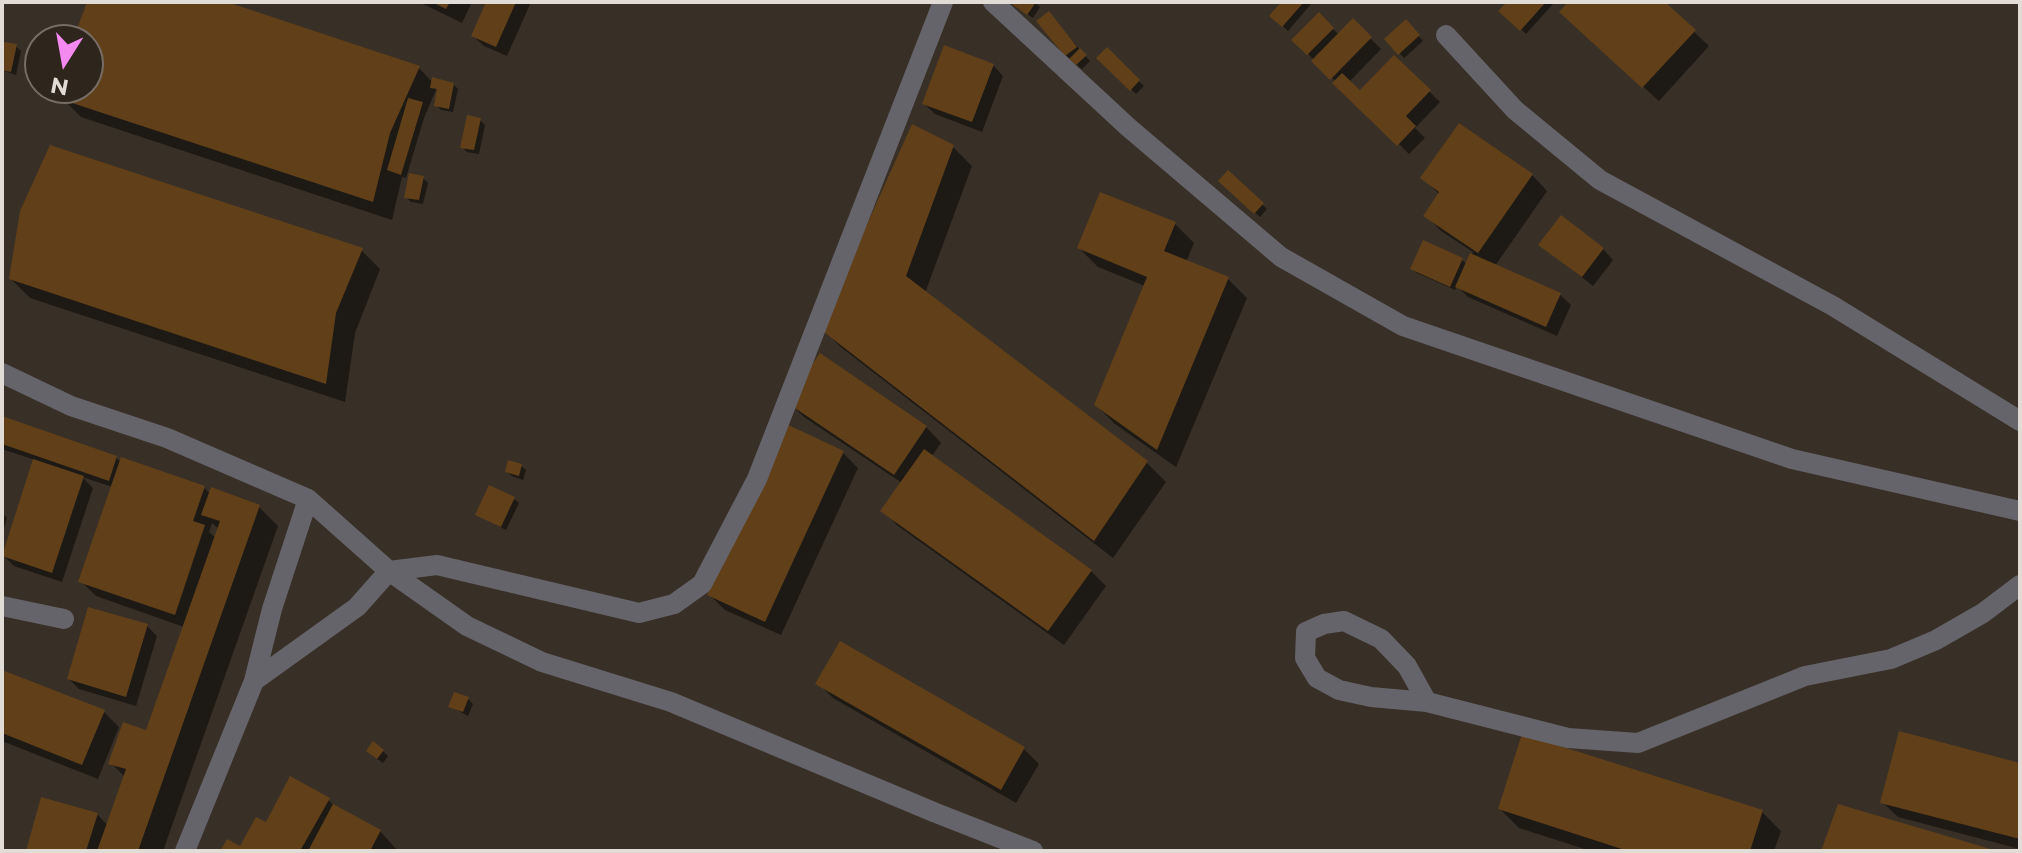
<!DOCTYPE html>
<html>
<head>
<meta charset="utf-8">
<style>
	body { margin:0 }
	#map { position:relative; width:2022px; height:853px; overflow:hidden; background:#382f26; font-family:Montserrat,sans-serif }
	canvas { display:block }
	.frame { position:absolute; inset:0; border:4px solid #e2dcd6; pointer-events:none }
	.north { position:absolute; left:24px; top:24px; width:80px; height:80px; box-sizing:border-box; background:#2e251c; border:2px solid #766e66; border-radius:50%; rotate:191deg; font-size:22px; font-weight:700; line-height:32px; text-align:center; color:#e2dcd6 }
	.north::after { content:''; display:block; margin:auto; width:28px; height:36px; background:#f489f0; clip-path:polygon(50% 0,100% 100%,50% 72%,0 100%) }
</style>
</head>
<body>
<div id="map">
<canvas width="2022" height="853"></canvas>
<div class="frame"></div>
<div class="north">N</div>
</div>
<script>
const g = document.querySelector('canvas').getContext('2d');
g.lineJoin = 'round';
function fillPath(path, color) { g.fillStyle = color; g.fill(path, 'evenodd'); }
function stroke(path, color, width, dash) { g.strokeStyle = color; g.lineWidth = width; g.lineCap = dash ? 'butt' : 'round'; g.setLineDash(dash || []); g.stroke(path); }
const shadow = new Path2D(`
	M89 2H221L419 68 433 83 453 84 458 89 453 112 441 110 436 105 438 85 424 118 406 178 402 177 392 220 81 117 62 98 64 88H88V40H75Z
	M419 2H472L462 23Z
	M488 2H531L507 56 484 46 473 36Z
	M1010 2H1034L1040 7 1033 18Z
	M1284 2 1311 4 1288 31 1272 16Z
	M1510 2H1551L1553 4 1526 34 1501 11Z
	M1570 2H1662L1709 46 1659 101 1577 27Z
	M1319 15 1339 35 1353 21 1381 49 1349 82 1360 93 1394 57 1440 102 1415 128 1425 138 1409 154 1294 40Z
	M1053 19 1090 61 1082 69 1066 55 1039 22Z
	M1406 22 1423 41 1404 58 1386 39Z
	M5 44 16 46 21 51 16 75 2 70Z
	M1107 50 1144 86 1136 94 1099 58Z
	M993 65 1003 76 982 132 935 114 924 104Z
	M480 120 485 125 479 154 467 152 462 147Z
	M953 147 972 166 925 293 1147 463 1166 482 1113 558 842 348 822 329Z
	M1228 173 1267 209 1260 217 1221 181Z
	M1532 175 1547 191 1495 266 1560 295 1571 305 1557 336 1468 297 1457 286 1455 290 1417 273 1412 269 1462 260 1467 265 1473 252 1441 231 1426 215 1440 195 1423 178Z
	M423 178 428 183 423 204 411 202 406 197Z
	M1175 224 1194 243 1186 262 1228 279 1247 298 1176 467 1115 424 1096 405 1145 286 1098 267 1079 248Z
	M1541 245 1603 249 1613 260 1593 286Z
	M361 250 380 269 355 333 345 402 30 298 11 279Z
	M789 402 926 427 941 443 931 457 1091 571 1106 586 1064 645 898 526 883 510 902 483 804 417Z
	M2 418 116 458 121 462 204 488 211 494 259 507 278 526 163 851H28L97 814 108 826 125 777 111 763 147 732 184 627 96 596 81 581 113 487 82 477 93 488 62 582 14 566 4 556 35 460 2 449ZM212 523 219 529 216 538 209 532Z
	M842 452 858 468 781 635 725 610 710 595Z
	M521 466 526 470 523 480 512 476 507 472Z
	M514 499 519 503 506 530 477 514Z
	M2 513 7 518 2 534Z
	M147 626 157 636 136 706 79 689 69 679Z
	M840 644 1024 749 1039 764 1016 803 833 698 818 683Z
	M2 672 104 712 119 727 98 779 2 741Z
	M468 699 473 704 468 716 450 706Z
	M383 751 388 756 383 763 373 756Z
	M2020 765V849L1898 817 1882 802Z
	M328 800 338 809 380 831 398 851H222L240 848 266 825Z
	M1500 809 1762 812 1781 831 1774 851H1591L1519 828Z`);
const building = new Path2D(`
	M87 2H227L420 66 390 133 373 202 60 99 62 88H88V40H73Z
	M432 2H450L446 9Z
	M486 2H516L496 47 471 36Z
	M1009 2H1036L1027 15Z
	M1281 2H1304L1282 27 1269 16Z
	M1507 2H1546L1520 31 1498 11Z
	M1568 2H1665L1696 30 1642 88 1559 12Z
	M1049 11 1077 47 1065 56 1036 21Z
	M1319 12 1334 28 1307 55 1291 40Z
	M1353 18 1372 37 1330 80 1311 61Z
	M1406 19 1420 35 1398 55 1384 39Z
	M4 42 17 44 11 72 2 70Z
	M944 45 994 64 972 122 922 104Z
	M1107 47 1140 80 1130 91 1096 58Z
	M1080 48 1087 55 1076 65 1069 59Z
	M1394 55 1431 90 1406 116 1416 126 1397 146 1332 83 1342 73 1360 90Z
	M432 77 454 83 449 109 434 106 437 89 430 88Z
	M408 98 423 102 401 175 387 170Z
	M467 115 481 118 474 150 460 148Z
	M1459 123 1533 174 1478 253 1423 216 1439 192 1420 178Z
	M912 124 954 145 906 276 1148 461 1094 541 820 329Z
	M50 145 363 248 336 313 326 384 9 279 20 211Z
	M1228 170 1264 203 1254 214 1218 181Z
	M409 173 424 176 419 200 404 198Z
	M1100 192 1176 222 1164 251 1229 277 1157 450 1094 405 1147 277 1077 248Z
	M1561 215 1604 248 1582 277 1538 245Z
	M1423 240 1463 258 1450 287 1410 269Z
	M1470 253 1561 293 1546 327 1455 287Z
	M820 353 927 426 894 475 786 402Z
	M2 416 117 456 109 481 2 444Z
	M786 424 844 451 765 622 707 595Z
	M924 449 1092 570 1048 631 880 511Z
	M121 457 205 486 193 521 205 525 175 615 78 582Z
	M33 459 84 476 52 573 2 556Z
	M508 460 522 464 519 476 505 472Z
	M489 485 515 497 501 527 475 515Z
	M211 487 260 505 138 851H97L126 769 108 764 123 722 146 730 220 521 201 515Z
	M88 607 148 624 126 697 67 679Z
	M840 641 1025 747 1001 790 815 684Z
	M2 670 105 710 82 765 2 733Z
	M454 692 469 697 463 712 448 707Z
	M1899 731 2020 763V839L1880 803Z
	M1522 734 1763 810 1750 851H1628L1498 809Z
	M373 741 384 750 377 759 366 751Z
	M290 776 330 798 300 851H220L227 839 240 846 256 817 266 822Z
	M41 797 98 813 86 851H26Z
	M333 804 381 830 370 851H308Z
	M1838 804 1994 850V851H1821Z`);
const service = new Path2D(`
	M993 2 1128 127 1281 257 1403 326 1792 459 2020 511
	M2 606 64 619
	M1427 702 1407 666 1381 639 1344 621 1324 624 1306 632 1305 658 1317 678 1339 690 1371 697 1427 702 1568 738 1638 743 1805 676 1891 659 1936 640 1983 613 2020 585`);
const minor = new Path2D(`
	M1446 35 1515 110 1600 180 1833 306 2020 421
	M2 373 71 406 167 438 308 499 389 571 467 626 542 662 671 702 936 813 1033 851
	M254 681 272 609 308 499
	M185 851 254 681 357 607 389 571 437 565 639 613 674 604 702 584 757 479 943 2`);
fillPath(shadow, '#0007');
fillPath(building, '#614019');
stroke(service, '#65646a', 20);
stroke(minor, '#65646a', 20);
</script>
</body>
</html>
